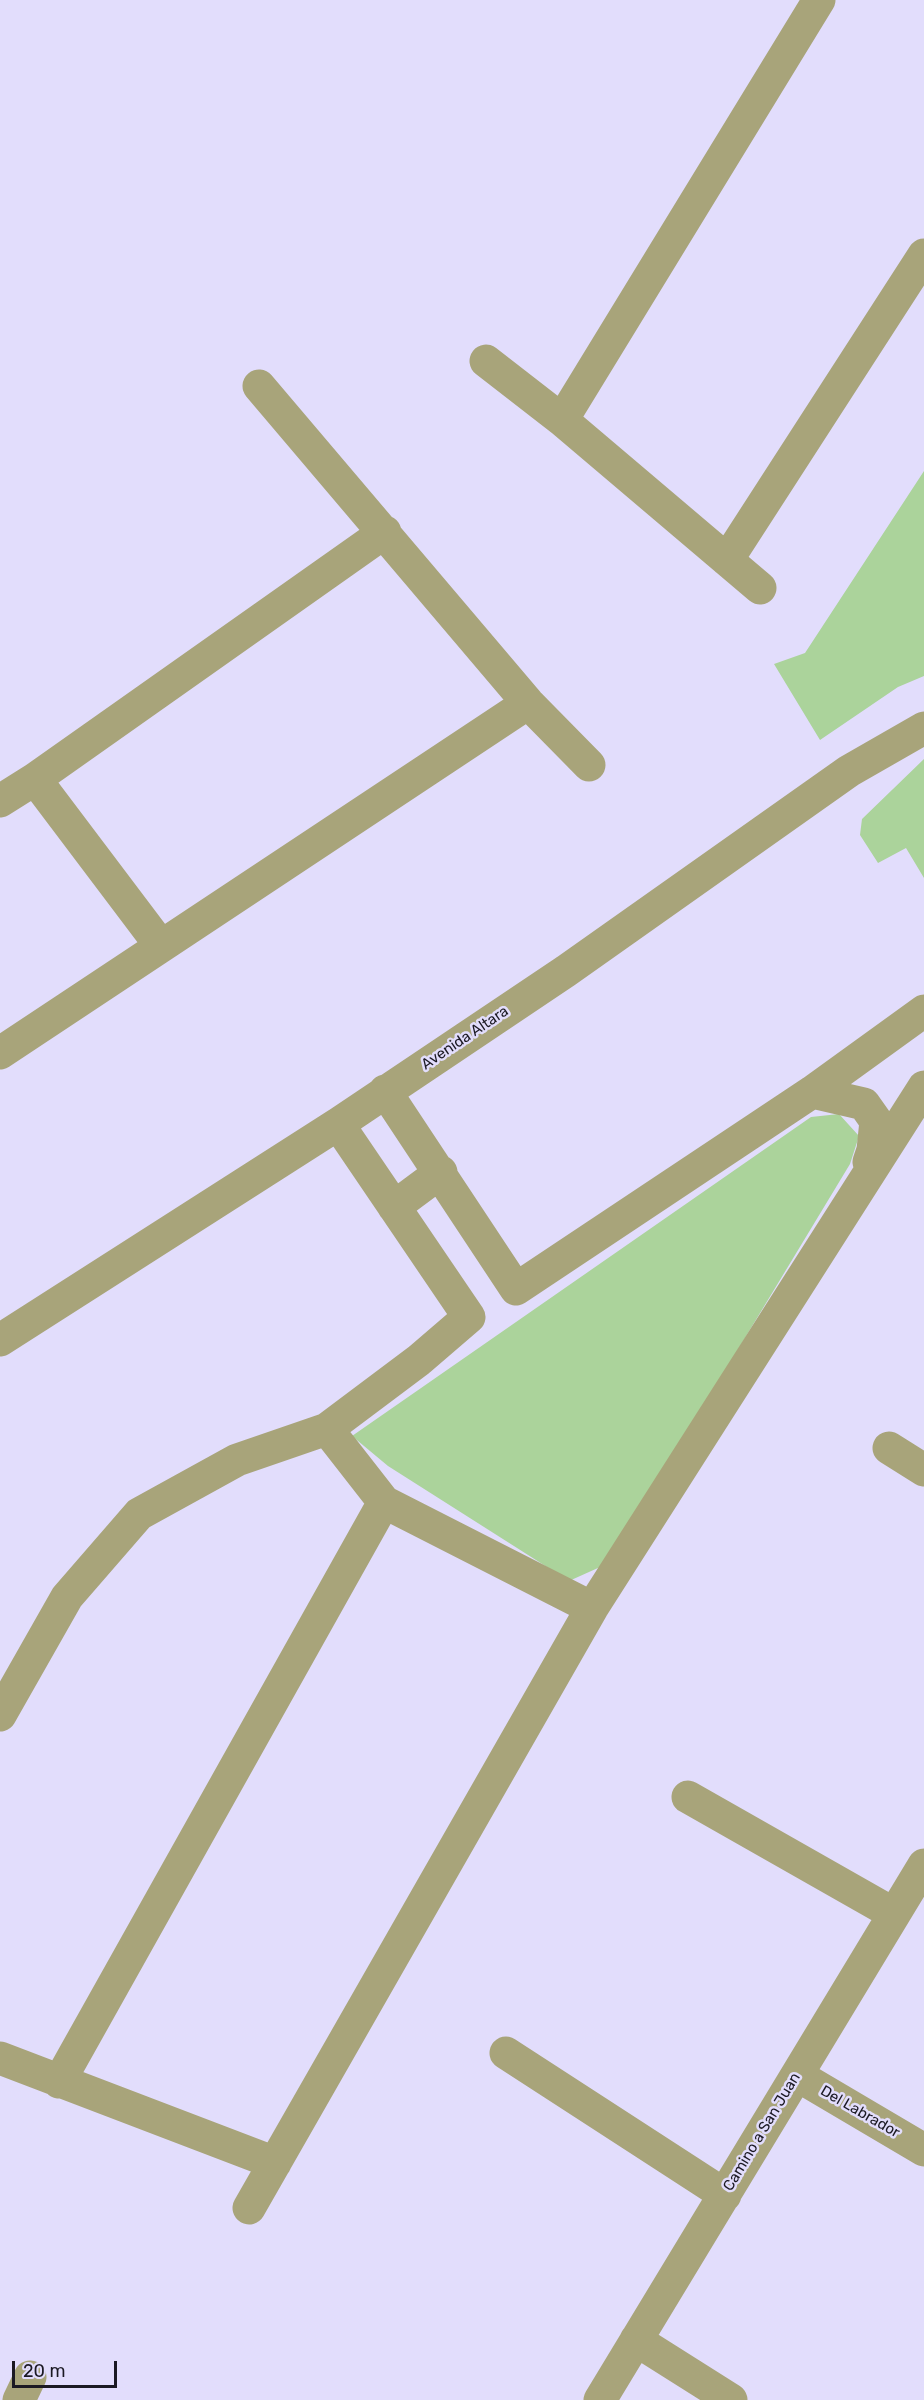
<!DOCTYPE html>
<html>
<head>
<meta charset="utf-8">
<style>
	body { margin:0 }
	#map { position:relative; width:924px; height:2400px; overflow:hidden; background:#e2ddfc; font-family:Rubik,sans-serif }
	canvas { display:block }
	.scale { position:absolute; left:12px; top:2361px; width:105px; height:27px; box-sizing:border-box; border:3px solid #1b1923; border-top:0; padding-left:8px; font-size:18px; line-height:21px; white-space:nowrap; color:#1b1923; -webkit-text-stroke:4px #e2ddfc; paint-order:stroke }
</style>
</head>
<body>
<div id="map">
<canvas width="924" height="2400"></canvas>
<div class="scale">20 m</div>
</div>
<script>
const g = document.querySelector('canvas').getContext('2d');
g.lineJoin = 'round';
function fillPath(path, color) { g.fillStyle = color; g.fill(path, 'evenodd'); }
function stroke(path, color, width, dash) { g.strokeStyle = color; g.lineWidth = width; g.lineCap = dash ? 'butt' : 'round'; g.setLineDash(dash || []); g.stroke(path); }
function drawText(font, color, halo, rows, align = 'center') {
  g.font = font + ' Rubik,sans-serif'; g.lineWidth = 5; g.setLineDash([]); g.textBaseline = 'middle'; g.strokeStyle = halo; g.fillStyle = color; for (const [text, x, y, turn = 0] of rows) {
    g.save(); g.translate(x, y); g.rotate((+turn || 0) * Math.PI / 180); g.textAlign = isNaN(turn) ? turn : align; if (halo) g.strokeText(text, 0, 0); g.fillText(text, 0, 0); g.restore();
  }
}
const green = new Path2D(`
	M924 471V676L898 687 820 740 774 664 805 653Z
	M924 759V878L906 848 878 863 860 835 862 819Z
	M839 1114 859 1136 850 1164 609 1563 569 1581 388 1466 352 1436 811 1117Z`);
const street = new Path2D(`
	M486 361 562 420 760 588
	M259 386 528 703 589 765
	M562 420 819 0
	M727 560 924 255
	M35 779 161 946
	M0 801 35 779 385 532
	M0 1053 528 703
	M385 1091 516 1289 812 1092 924 1011
	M812 1092 864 1104 876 1121 873 1150 869 1162
	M394 1207 441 1172
	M0 1340 338 1124 566 971 849 771 924 728
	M327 1429 384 1502 592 1608
	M889 1448 924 1470
	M0 1715 67 1597 139 1514 237 1460 327 1429 419 1360 469 1317 338 1124
	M688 1797 894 1914
	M506 2053 725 2195
	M0 2058 275 2163
	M797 2075 924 2150
	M59 2082 384 1502
	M249 2208 592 1608 924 1087
	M636 2340 731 2400
	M19 2400 30 2377
	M600 2400 924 1865`);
const streetNames = [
	["Avenida Altara",465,1038,-34],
	["Del Labrador",860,2112,30],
	["Camino a San Juan",762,2132,-59]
];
fillPath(green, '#abd39b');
stroke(street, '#a8a47a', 33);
drawText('15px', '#1b1923', '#e2ddfc', streetNames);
</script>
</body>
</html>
